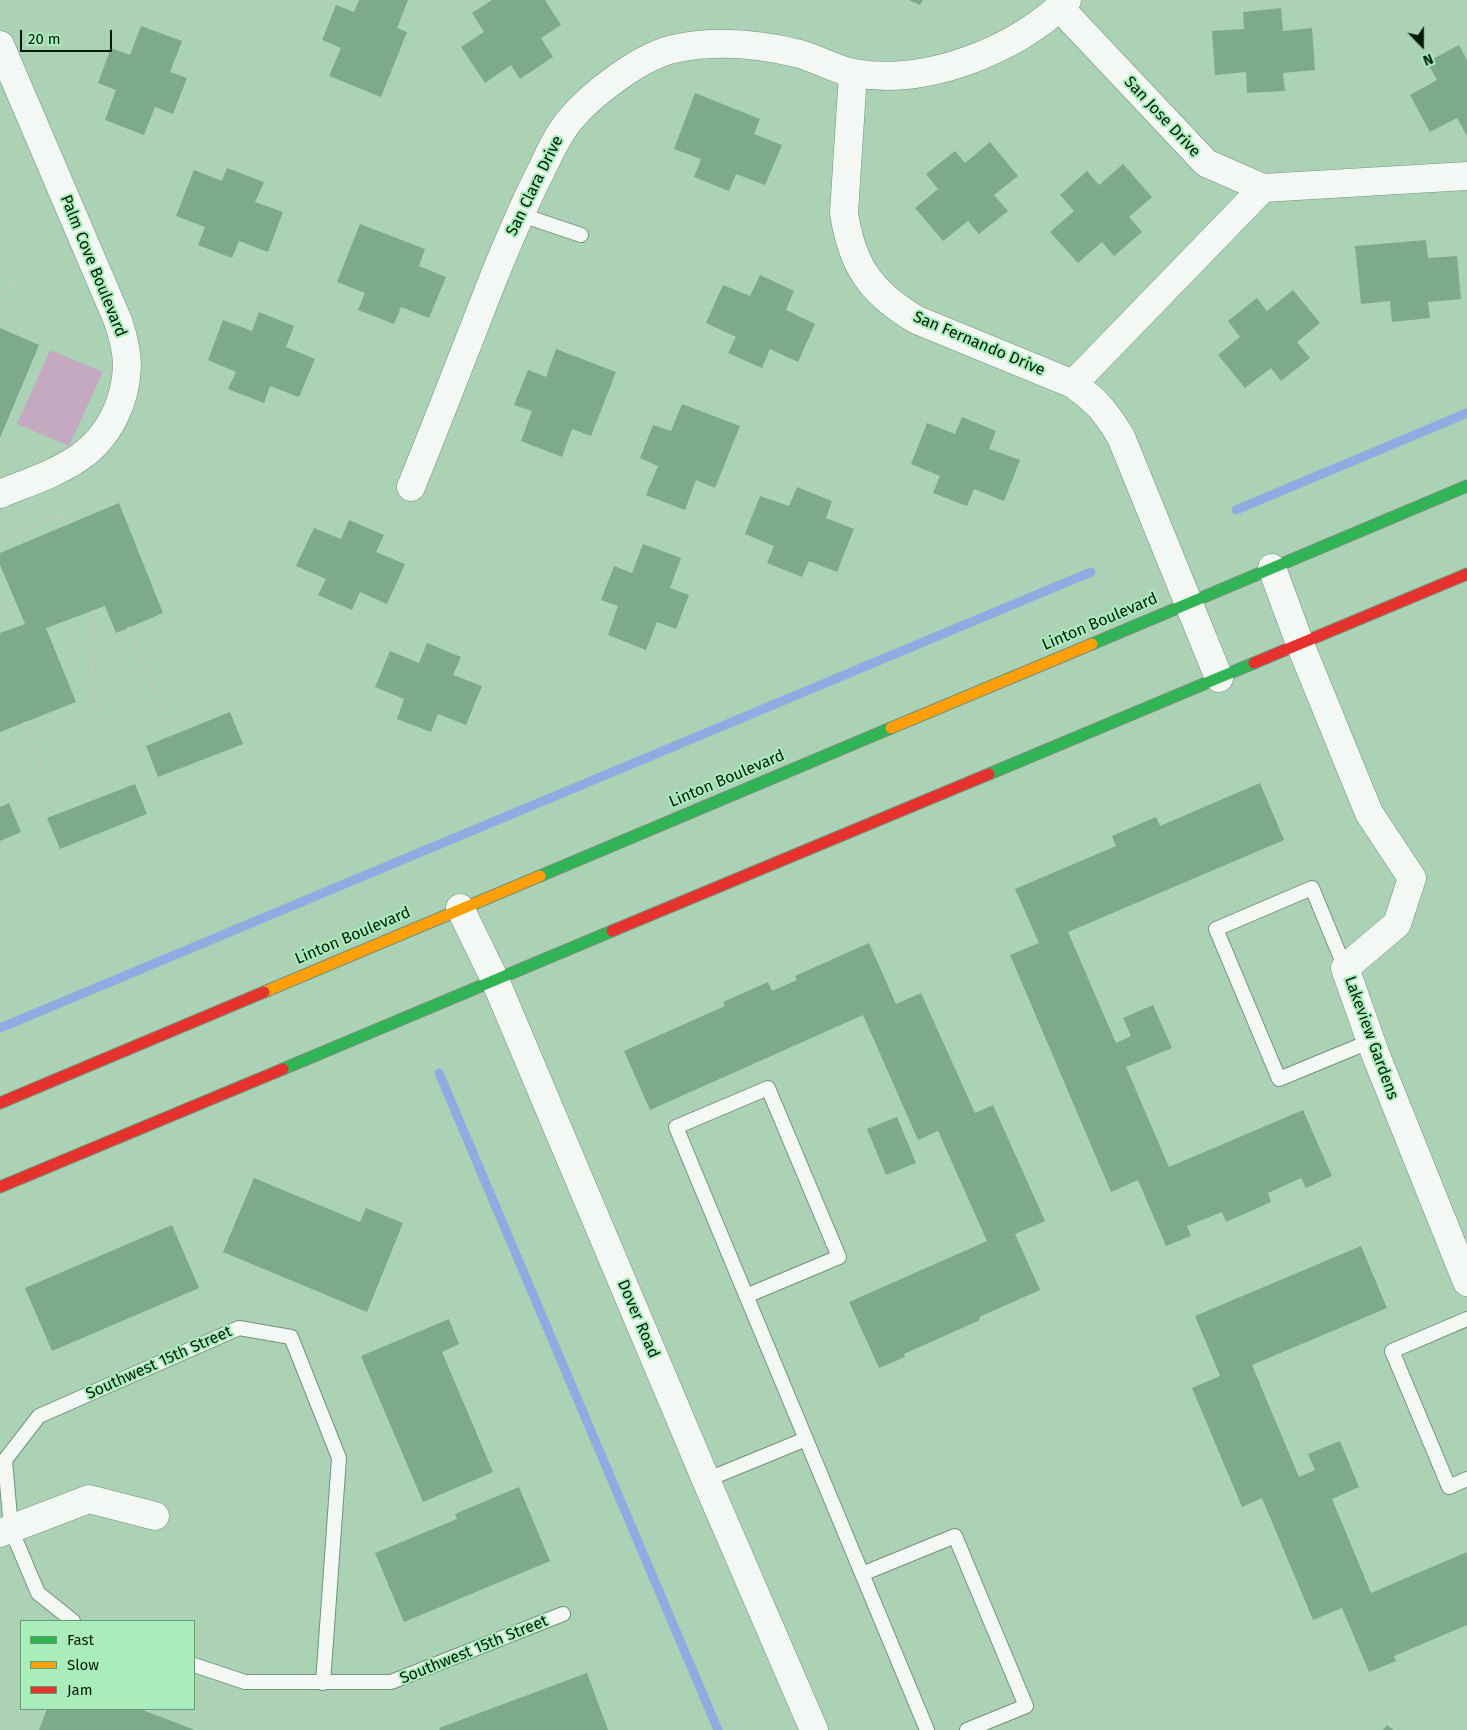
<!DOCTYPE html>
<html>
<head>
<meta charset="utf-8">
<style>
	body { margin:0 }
	#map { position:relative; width:1467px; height:1730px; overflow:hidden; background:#acd2b5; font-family:"Fira Sans",sans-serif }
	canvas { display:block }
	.legend { position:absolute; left:20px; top:1620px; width:175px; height:90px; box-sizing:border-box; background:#a9eeba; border:1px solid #669a73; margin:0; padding:6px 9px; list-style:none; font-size:15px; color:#011b08 }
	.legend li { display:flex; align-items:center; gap:10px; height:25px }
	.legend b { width:25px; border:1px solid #669a73 }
	.north { position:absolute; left:1397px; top:20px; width:50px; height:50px; -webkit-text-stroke:4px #a9eeba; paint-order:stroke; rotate:158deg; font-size:14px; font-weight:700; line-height:20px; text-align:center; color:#011b08 }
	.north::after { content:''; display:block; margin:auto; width:18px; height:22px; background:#011b08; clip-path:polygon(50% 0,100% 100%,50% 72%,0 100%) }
	.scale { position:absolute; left:20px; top:30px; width:92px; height:22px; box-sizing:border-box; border:2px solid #011b08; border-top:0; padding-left:6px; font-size:15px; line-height:18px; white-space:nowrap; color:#011b08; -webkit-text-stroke:4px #a9eeba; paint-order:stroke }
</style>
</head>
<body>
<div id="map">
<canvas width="1467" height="1730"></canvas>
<ul class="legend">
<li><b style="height:6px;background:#30b455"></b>Fast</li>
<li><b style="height:6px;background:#ff9f0a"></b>Slow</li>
<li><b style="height:6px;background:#e5322d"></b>Jam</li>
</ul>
<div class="north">N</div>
<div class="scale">20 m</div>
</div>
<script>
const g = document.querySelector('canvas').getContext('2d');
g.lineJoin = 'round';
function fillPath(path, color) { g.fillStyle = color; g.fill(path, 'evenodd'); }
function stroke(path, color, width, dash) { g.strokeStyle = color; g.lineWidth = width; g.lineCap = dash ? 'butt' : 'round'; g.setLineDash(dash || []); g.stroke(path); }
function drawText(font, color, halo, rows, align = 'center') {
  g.font = font + ' "Fira Sans",sans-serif'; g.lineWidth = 4; g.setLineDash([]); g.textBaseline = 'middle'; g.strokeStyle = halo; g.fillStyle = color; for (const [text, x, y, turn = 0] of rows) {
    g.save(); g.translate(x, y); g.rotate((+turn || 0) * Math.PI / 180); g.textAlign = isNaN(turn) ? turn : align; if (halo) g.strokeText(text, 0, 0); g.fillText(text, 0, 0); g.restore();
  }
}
const green = new Path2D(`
	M50 350 103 372 69 446 17 424Z`);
const stream = new Path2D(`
	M1236 510 1467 413
	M0 1028 1091 572
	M439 1073 718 1730`);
const building = new Path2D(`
	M359 0H408L397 28 407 32 381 97 329 76 341 48 322 40 336 5 354 12Z
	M492 0H545L561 25 541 38 553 57 520 79 511 65 485 83 461 47 484 32 472 13Z
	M909 0H923L920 5Z
	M1281 8 1283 31 1312 28 1315 70 1283 73 1285 91 1247 93 1246 72 1215 75 1212 31 1244 29 1243 12Z
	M141 26 182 41 170 72 187 78 173 114 155 107 144 135 105 120 116 90 98 83 111 48 130 55Z
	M1459 45 1467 60V136L1457 118 1430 132 1410 95 1437 80 1427 62Z
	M695 93 760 119 754 134 782 145 765 185 736 174 729 191 694 177 701 159 674 149Z
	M990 142 1018 176 994 195 1008 211 979 234 968 221 943 241 915 208 938 189 926 174 955 151 965 163Z
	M1123 164 1152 197 1129 217 1142 232 1114 256 1102 242 1078 263 1050 232 1074 211 1060 195 1087 171 1099 185Z
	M227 168 264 182 255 202 283 212 268 252 239 241 232 258 198 245 205 227 176 216 194 170 222 181Z
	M360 224 425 249 419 266 446 277 429 318 401 307 394 324 358 310 365 293 337 282Z
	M1426 240 1428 258 1457 256 1461 299 1428 302 1430 318 1392 322 1390 301 1361 304 1355 246Z
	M760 275 794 291 786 310 815 324 798 362 770 349 762 368 728 353 736 337 706 323 723 285 750 296Z
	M1293 290 1320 323 1297 342 1310 358 1281 381 1271 368 1245 388 1218 355 1240 337 1228 321 1257 298 1267 311Z
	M259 312 294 326 286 347 315 359 299 397 270 386 264 403 228 389 236 372 208 360 223 320 252 331Z
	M0 328 39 345 0 438Z
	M556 349 616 372 591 436 572 429 562 457 521 441 532 411 514 405 528 370 546 377Z
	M682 404 740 426 715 488 696 480 685 510 646 495 658 466 640 458 653 425 671 431Z
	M962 417 996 431 989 449 1020 460 1004 501 974 489 967 506 933 493 940 476 911 464 927 423 955 434Z
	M797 487 832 501 826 518 854 529 837 572 809 561 802 577 767 563 774 546 745 534 760 496 789 506Z
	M119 503 163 613 116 633 105 606 46 628 76 702 0 732V633L25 624 0 565V553Z
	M349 520 384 535 376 552 405 564 387 604 360 592 352 610 318 595 326 579 296 566 314 528 341 539Z
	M643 544 681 558 670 588 689 595 676 629 657 622 646 650 608 635 618 606 601 600 614 566 632 573Z
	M427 643 461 657 453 675 482 686 466 725 438 714 431 732 397 719 404 699 375 687 390 651 419 663Z
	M230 712 243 744 158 777 146 746Z
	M1260 783 1284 840 1068 932 1116 1043 1131 1036 1123 1018 1153 1005 1172 1048 1126 1067 1169 1167 1303 1110 1332 1176 1306 1188 1301 1178 1268 1193 1271 1202 1226 1222 1222 1212 1187 1226 1191 1236 1166 1246 1138 1180 1111 1192 1010 955 1039 943 1015 889 1116 846 1112 836 1156 817 1160 826Z
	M135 784 147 814 60 849 47 818Z
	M9 803 21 832 0 841V807Z
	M869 943 896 1004 921 993 975 1113 993 1105 1045 1221 1015 1234 1040 1290 979 1317 980 1320 904 1354 905 1357 879 1368 849 1302 987 1241 938 1131 918 1140 863 1015 650 1110 624 1051 725 1006 723 1002 768 982 772 991 797 980 795 976Z
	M897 1117 916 1163 886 1175 867 1129Z
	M254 1178 360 1222 366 1208 403 1223 367 1312 223 1252Z
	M172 1225 199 1288 52 1351 25 1288Z
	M1361 1246 1387 1308 1252 1365 1299 1477 1315 1470 1308 1454 1340 1441 1359 1487 1332 1499 1371 1593 1467 1552V1625L1394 1656 1396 1661 1369 1672 1342 1608 1313 1620 1262 1498 1242 1507 1192 1388 1220 1376 1195 1316Z
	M449 1319 459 1344 442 1352 493 1472 423 1502 361 1356Z
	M519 1487 550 1561 404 1622 375 1553 457 1519 455 1514Z
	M587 1673 608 1730H440L439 1728Z
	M47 1709H140L195 1730H39Z
	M1387 1725 1394 1730H1383Z`);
const path = new Path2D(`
	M0 296 32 267
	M0 541 63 515 67 525
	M94 610 91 695 111 741
	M128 627 167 718
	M24 722 43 769`);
const lane = new Path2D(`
	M519 214 581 235
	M1345 968 1312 888 1216 929 1279 1079 1371 1041
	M746 1296 839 1257 768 1088 676 1127C759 1328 843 1529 927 1730
	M1467 1319 1392 1351 1449 1487 1467 1479
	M706 1480 806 1439
	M862 1574 955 1536 1026 1706 967 1730
	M73 1621 38 1593 11 1529 5 1460 39 1416 239 1328 291 1337 339 1458 323 1683
	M194 1665 245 1682H391L563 1614`);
const street = new Path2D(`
	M1059 7 1206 163 1263 188 1467 176
	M0 45 118 321C123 336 127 350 127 366 126 401 109 437 80 457 56 474 26 483 0 494
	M853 73 844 213C852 266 871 293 917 320L1073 384C1097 401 1106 412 1121 437L1219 678
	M1073 384 1263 188
	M411 487C439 418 466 348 493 279 508 242 523 206 541 171 549 154 557 136 569 121 591 94 643 54 678 48 719 40 760 44 800 54 818 59 835 70 854 73 926 86 1015 51 1067 0
	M1272 568 1300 644 1369 813 1412 878 1397 924 1345 968 1375 1053 1467 1282
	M460 908 495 980 706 1480 814 1730
	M0 1533 89 1499 155 1516`);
const fast = new Path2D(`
	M1092 644 1467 486
	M989 774 1254 663
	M540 876 891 728
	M283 1069 612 931`);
const slow = new Path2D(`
	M891 728 1092 644
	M264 992 540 876`);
const jam = new Path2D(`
	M1254 663 1467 574
	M612 931 989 774
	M0 1103 264 992
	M0 1187 283 1069`);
const streetNames = [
	["San Jose Drive",1162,117,47],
	["San Clara Drive",535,186,-64],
	["Palm Cove Boulevard",93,266,68],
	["San Fernando Drive",979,344,23],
	["Linton Boulevard",1100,622,-23],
	["Linton Boulevard",727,779,-23],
	["Linton Boulevard",353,936,-23],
	["Lakeview Gardens",1371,1038,70],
	["Dover Road",638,1319,67],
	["Southwest 15th Street",159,1363,-24],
	["Southwest 15th Street",474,1650,-22]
];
fillPath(green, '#c3aac1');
stroke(stream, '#8face2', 9);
fillPath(building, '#7da98c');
stroke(lane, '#73917b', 16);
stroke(street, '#73917b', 29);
stroke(fast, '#73917b', 13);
stroke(slow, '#73917b', 13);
stroke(jam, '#73917b', 13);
stroke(path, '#becac1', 3, [4, 2.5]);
stroke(lane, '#f3f8f4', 14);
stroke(street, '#f3f8f4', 28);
stroke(fast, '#30b455', 11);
stroke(slow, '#ff9f0a', 11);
stroke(jam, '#e5322d', 11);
drawText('16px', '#011b08', '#a9eeba', streetNames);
</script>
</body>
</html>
